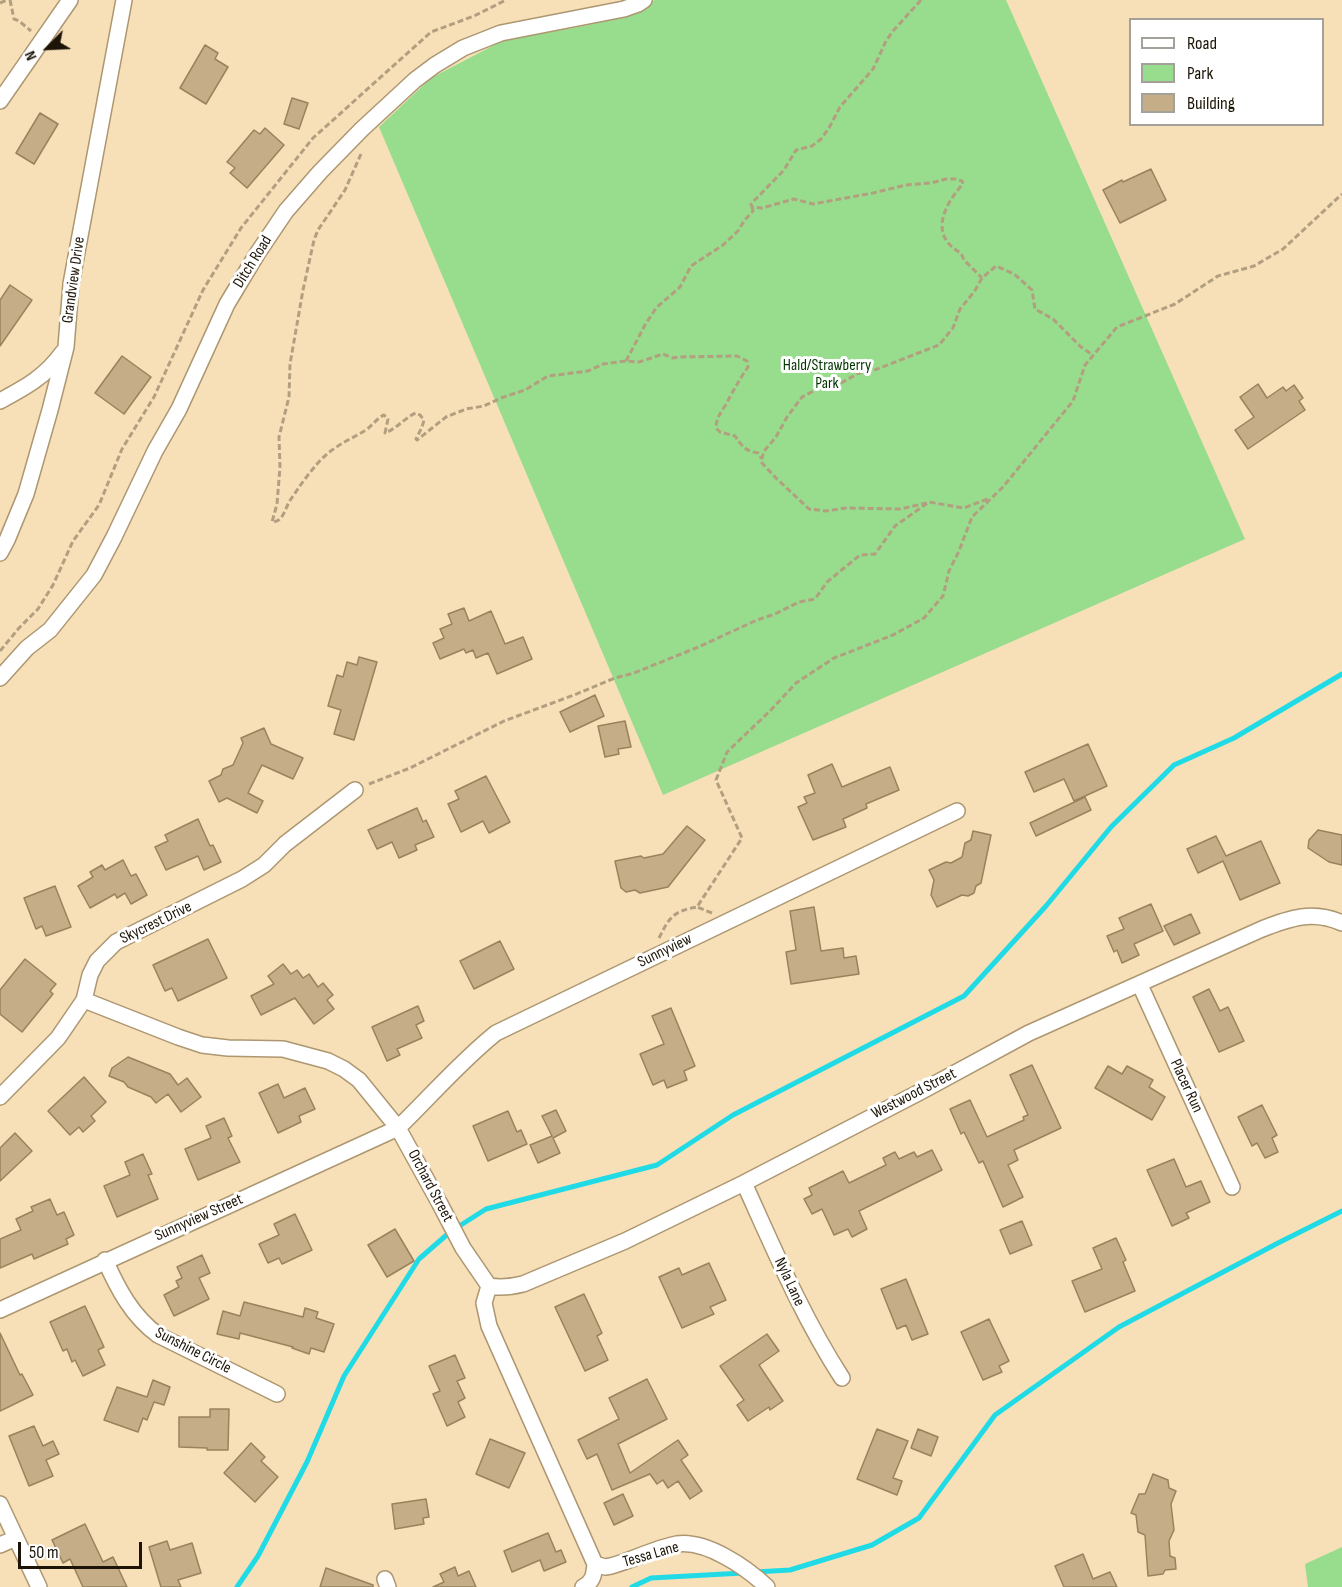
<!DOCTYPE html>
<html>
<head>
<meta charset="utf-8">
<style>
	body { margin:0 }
	#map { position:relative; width:1342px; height:1587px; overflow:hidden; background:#f7e0b8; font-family:"Sofia Sans Condensed",sans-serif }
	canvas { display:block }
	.legend { position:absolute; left:1129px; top:18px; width:195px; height:108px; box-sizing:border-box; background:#fff; border:2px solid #a4a19b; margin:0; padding:8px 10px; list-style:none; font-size:18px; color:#1c1406 }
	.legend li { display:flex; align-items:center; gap:12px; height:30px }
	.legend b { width:30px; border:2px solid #a4a19b }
	.north { position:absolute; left:18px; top:18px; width:60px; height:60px; -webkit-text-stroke:4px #fff; paint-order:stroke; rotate:246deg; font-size:16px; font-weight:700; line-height:24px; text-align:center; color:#1c1406 }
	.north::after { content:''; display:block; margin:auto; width:21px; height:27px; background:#1c1406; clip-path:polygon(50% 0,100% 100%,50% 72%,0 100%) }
	.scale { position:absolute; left:18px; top:1542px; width:124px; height:27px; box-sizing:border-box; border:3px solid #1c1406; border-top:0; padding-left:8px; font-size:18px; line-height:21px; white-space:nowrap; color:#1c1406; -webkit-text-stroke:4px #fff; paint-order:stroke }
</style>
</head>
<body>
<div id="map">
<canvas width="1342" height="1587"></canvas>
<ul class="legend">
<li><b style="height:8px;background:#fff"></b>Road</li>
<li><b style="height:16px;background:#98dc8d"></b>Park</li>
<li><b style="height:16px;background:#c4ad87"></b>Building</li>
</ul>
<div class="north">N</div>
<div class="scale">50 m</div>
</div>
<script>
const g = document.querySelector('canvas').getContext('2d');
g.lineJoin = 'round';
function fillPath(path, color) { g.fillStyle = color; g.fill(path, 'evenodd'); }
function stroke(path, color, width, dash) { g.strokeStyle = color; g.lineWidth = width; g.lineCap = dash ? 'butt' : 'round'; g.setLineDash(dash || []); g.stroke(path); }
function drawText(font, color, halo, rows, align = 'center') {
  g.font = font + ' "Sofia Sans Condensed",sans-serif'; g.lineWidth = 6; g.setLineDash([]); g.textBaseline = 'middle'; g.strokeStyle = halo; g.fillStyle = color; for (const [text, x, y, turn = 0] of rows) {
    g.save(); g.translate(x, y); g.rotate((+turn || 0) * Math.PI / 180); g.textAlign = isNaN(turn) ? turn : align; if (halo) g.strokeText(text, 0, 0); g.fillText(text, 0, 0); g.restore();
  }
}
const green = new Path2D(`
	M654 0H1006L1245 539 663 795 379 127 431 78 502 41 589 25 640 12Z
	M1342 1547V1587H1308L1305 1564Z`);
const stream = new Path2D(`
	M755 1572 790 1570 872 1545 919 1518 995 1415 1119 1327 1278 1243 1342 1211
	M237 1587 258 1556 307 1462 344 1376 419 1259 450 1232 486 1209 657 1165 733 1115 964 996 1046 906 1111 827 1174 765 1234 738 1342 674
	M632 1587 651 1578 743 1573`);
const building = new Path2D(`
	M205 45 218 53 215 59 228 67 206 104 180 88Z
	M292 98 308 103 299 129 284 124Z
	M40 113 58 124 34 164 16 153Z
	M265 128 284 145 247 188 230 173 235 168 227 162 254 130 260 134Z
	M1151 169 1166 200 1120 223 1103 190 1122 180 1123 182Z
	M10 285 32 300 0 346V300Z
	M122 356 151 377 124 414 95 393Z
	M1258 384 1267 398 1283 387 1286 391 1294 385 1303 398 1299 401 1305 410 1248 449 1235 430 1254 417 1240 397Z
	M464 608 469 621 491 611 505 644 523 637 532 659 497 674 488 653 476 658 473 650 466 653 464 649 440 659 433 643 444 638 440 629 452 624 448 614Z
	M359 657 377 662 354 740 334 734 341 710 328 706 337 675 343 677 347 662 357 665Z
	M595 695 604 716 570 732 560 712Z
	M625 721 631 747 618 749 619 754 605 757 598 726Z
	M264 728 271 744 303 758 293 779 262 765 248 793 263 801 257 813 227 798 219 802 209 781 221 775 223 769 233 765 243 743 241 738Z
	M1088 744 1107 786 1074 801 1064 779 1034 792 1025 772Z
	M832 764 842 787 890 767 899 790 866 804 867 808 843 819 846 827 813 840 798 807 807 803 804 797 815 793 808 775Z
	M486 776 510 822 489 833 483 821 461 832 448 804 459 799 455 791Z
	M1085 797 1091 810 1036 836 1030 823Z
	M417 808 423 822 426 820 434 837 415 845 417 850 399 858 392 842 377 849 368 830Z
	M198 819 210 846 213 845 221 862 204 870 198 856 166 870 155 847 168 841 165 835Z
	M687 826 705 840 668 887 640 893 635 890 626 892 621 888 615 861 641 856 644 858 663 854Z
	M1318 830 1342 835V865L1329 862 1308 848 1309 840Z
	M973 831 991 835 981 883 976 886 974 893 968 896 962 895 937 907 931 895 934 880 929 870 946 862 951 863 962 857 965 843 971 840Z
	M1216 836 1226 856 1261 841 1280 883 1240 900 1223 861 1198 873 1187 849Z
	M123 860 131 876 136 874 147 895 131 904 125 893 117 898 115 894 90 908 78 886 93 877 90 872 102 865 105 870Z
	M55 886 71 927 46 936 42 926 36 929 24 898Z
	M1151 904 1163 931 1134 944 1139 955 1122 963 1117 950 1114 952 1107 936 1124 929 1119 918Z
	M814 907 821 951 843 948 844 958 856 956 859 974 791 984 786 952 796 950 790 911Z
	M1191 914 1200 933 1174 945 1164 926Z
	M208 939 227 978 178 1001 172 988 165 991 153 965Z
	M500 941 514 969 474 989 460 961Z
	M25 959 56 984 50 991 53 994 22 1032 0 1014V990Z
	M283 964 291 974 297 970 303 978 309 974 318 987 323 983 333 995 327 1000 334 1009 314 1024 295 998 261 1015 251 996 274 984 268 976Z
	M1209 989 1220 1011 1228 1007 1244 1041 1219 1052 1193 997Z
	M418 1006 424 1021 416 1025 422 1038 397 1049 400 1055 387 1061 372 1027Z
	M671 1008 695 1066 684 1071 687 1080 667 1088 664 1080 653 1085 640 1054 664 1044 652 1016Z
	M128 1057 170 1074 178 1085 187 1078 201 1097 181 1112 168 1094 156 1103 151 1097 128 1087 124 1082 109 1076 112 1068Z
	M1032 1065 1061 1128 1014 1150 1018 1160 1008 1165 1023 1197 1003 1207 983 1161 979 1163 964 1132 961 1134 950 1109 970 1100 987 1137 1024 1120 1023 1117 1028 1115 1010 1075Z
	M1108 1066 1122 1074 1127 1066 1153 1080 1149 1087 1165 1097 1152 1120 1095 1088Z
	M84 1077 106 1102 91 1116 95 1121 83 1132 79 1127 70 1135 48 1111Z
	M278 1084 284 1098 305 1088 315 1109 299 1116 301 1122 278 1133 259 1093Z
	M1262 1105 1277 1135 1272 1138 1278 1152 1265 1158 1257 1143 1252 1146 1238 1117Z
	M556 1110 566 1131 553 1138 560 1153 538 1163 530 1145 552 1136 542 1116Z
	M508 1111 517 1132 521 1130 527 1144 488 1161 473 1126Z
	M224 1118 232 1136 228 1138 240 1162 198 1180 185 1149 211 1138 206 1126Z
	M15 1133 32 1151 0 1181V1148Z
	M932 1150 942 1170 859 1211 867 1229 852 1237 848 1229 834 1235 822 1209 812 1214 804 1199 812 1195 809 1188 843 1171 849 1183 886 1165 883 1158 895 1152 899 1159 914 1152 917 1157Z
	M143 1154 152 1174 148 1175 158 1199 117 1217 104 1186 130 1175 125 1162Z
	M1174 1159 1186 1187 1201 1181 1210 1202 1186 1213 1189 1218 1172 1226 1147 1170Z
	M50 1199 57 1215 64 1212 74 1235 66 1239 68 1244 34 1259 32 1254 0 1268V1239L21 1230 16 1219 33 1211 31 1207Z
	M295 1214 312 1250 282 1264 279 1258 268 1263 259 1244 279 1235 274 1224Z
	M1022 1221 1032 1245 1010 1254 1000 1230Z
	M395 1229 414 1261 387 1277 368 1245Z
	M1116 1238 1126 1260 1123 1262 1135 1291 1085 1312 1072 1281 1102 1269 1093 1248Z
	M202 1255 210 1273 199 1278 209 1299 174 1316 164 1295 179 1287 176 1281 182 1278 177 1267Z
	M709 1263 726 1300 710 1307 714 1314 682 1328 659 1277 679 1268 682 1275Z
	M906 1279 928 1334 912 1340 906 1325 897 1329 881 1289Z
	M584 1294 602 1333 597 1336 608 1360 585 1371 555 1307Z
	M244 1302 303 1317 305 1308 318 1312 316 1318 334 1324 324 1352 311 1348 309 1354 292 1348 293 1347 240 1333 239 1339 217 1334 223 1311 240 1316Z
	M85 1306 104 1347 98 1350 105 1365 83 1376 75 1360 72 1362 67 1349 63 1351 50 1322Z
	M989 1319 1009 1361 999 1366 1002 1372 983 1380 961 1332Z
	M0 1333 20 1375 22 1374 33 1395 0 1411Z
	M767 1334 779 1351 759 1365 783 1401 770 1410 769 1407 748 1421 737 1405 744 1400 720 1366Z
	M455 1355 465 1378 457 1381 465 1398 458 1402 465 1417 447 1426 433 1394 440 1391 429 1366Z
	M647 1379 667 1419 618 1444 630 1473 678 1440 688 1455 681 1460 702 1491 690 1499 678 1481 668 1488 663 1480 657 1484 650 1474 612 1490 597 1454 587 1459 578 1440 619 1419 609 1398Z
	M153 1380 170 1387 164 1405 154 1402 147 1420 143 1418 138 1432 104 1420 117 1387 147 1397Z
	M210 1409H229L228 1450H207V1448L179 1447V1417H210Z
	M34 1426 43 1446 53 1441 59 1454 46 1460 53 1476 29 1486 9 1436Z
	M877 1429 908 1441 893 1478 902 1481 897 1495 857 1479Z
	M918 1429 938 1437 931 1456 911 1448Z
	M490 1439 525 1453 509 1488 476 1474Z
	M251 1443 265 1457 261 1461 278 1477 255 1502 224 1473Z
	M1153 1474 1168 1480 1169 1488 1176 1491 1171 1504 1174 1530 1169 1541 1170 1556 1175 1558 1176 1569 1165 1570 1163 1574 1148 1576 1145 1535 1138 1532 1136 1515 1131 1513 1139 1494H1145Z
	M623 1494 633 1516 614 1525 604 1503Z
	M426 1499 429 1517 423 1518 424 1524 395 1529 392 1504Z
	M85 1524 103 1562 113 1557 127 1587H83L70 1559 63 1563 52 1540Z
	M548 1533 556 1552 561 1550 566 1562 544 1571 540 1560 512 1572 504 1551Z
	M167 1541 170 1550 192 1543 201 1573 178 1580 181 1587H161L149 1547Z
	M1083 1554 1093 1579 1110 1572 1117 1587H1064L1055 1566Z
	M455 1567 458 1576 469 1571 476 1587H433L444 1582 440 1574Z
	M326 1568 373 1585V1587H320Z`);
const path = new Path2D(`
	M10 0 14 19 19 21 31 31
	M921 0 893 31 886 41 873 69 840 107 829 128 821 139 812 146 796 150 784 170 751 204 752 207 762 208 794 199 813 204 873 193 906 185 931 183 946 179H955L962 181 963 184C943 206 929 236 961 253L964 260 982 278
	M0 3 7 0
	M361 154 345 190 318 230 314 240 303 290 290 364 289 397 279 437 280 467 277 504 272 522C284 522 284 509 291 499 299 487 315 464 326 455 338 444 353 438 366 430 373 425 377 418 384 415L388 419 385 433C398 428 404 418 416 413L420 415 424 420 422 427 416 439 417 440 446 417 466 409 484 406 501 398 525 390 548 376 588 371 603 364 626 361 639 362 663 354 673 358 679 357 737 356 747 361 748 367C739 380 732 393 725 406 720 414 716 419 716 428L720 432 735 436C742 446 745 451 758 453L761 458
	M626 361 645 325 656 308 680 287 691 266 723 245 738 231 744 221 753 211 752 207
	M927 503 900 509 846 508 826 511 809 509 776 478 761 462 764 451 776 437 787 417 802 397 827 384 841 383 859 373 872 371 939 345 953 328 960 309 974 292 982 278 996 266 1014 274 1032 290 1035 309 1053 319 1081 347 1093 355
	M0 651 19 628 38 609 53 585 73 541 99 505 122 449 154 397 203 290 241 228 313 138 431 32 474 16 506 0
	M369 784 410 768 504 721 574 695 615 678 634 673 696 648 757 620 775 614 799 602 815 599 827 582 860 555 875 554 895 526 929 502 964 508 990 498
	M712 913 697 907 742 838 716 780 727 752 770 711 796 683 834 658 893 635 924 618 943 596 949 571 959 551 972 517 1003 487 1073 401 1085 365 1117 327 1175 304 1218 276 1254 266 1283 249 1342 194
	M659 938C669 918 673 911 697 907`);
const minor = new Path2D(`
	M0 101 70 0
	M0 401C26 387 45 377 63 352
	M0 553 7 540 26 494 50 410 66 347 71 284 124 0
	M0 678 27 648 50 630 94 575 114 537 155 451 179 409 227 304 257 254 286 211 320 172 362 129 415 80 435 65 463 48 501 33 624 9 638 4 644 0
	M1140 985 1232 1187
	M84 1000 178 1037 202 1045 228 1048 283 1049 328 1061 344 1069 359 1080 398 1128 440 1204 463 1248 489 1286 484 1303 489 1326 595 1564C594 1575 593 1582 583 1587
	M0 1097 58 1038 84 1000 90 975 97 961 116 942 242 879 264 865 285 844 355 790
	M744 1183C774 1249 802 1316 842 1378
	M105 1260C118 1289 132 1316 158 1335L277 1394
	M489 1286C501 1288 511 1287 523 1284L625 1241 744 1183 920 1092 1029 1033 1262 929C1290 918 1313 910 1342 923
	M0 1310 398 1128C431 1096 461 1061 496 1033L957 811
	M0 1504 39 1587
	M0 1545 16 1538
	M595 1564 605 1567 611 1566C633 1560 655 1548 677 1544 707 1540 747 1568 767 1587
	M385 1579 388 1587`);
const streetNames = [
	["Ditch Road",253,262,-58],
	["Grandview Drive",74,280,-82],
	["Skycrest Drive",156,923,-26],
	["Sunnyview",665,951,-26],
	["Placer Run",1186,1086,65],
	["Westwood Street",914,1094,-27],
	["Orchard Street",430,1186,62],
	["Sunnyview Street",199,1218,-24],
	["Nyla Lane",789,1282,65],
	["Sunshine Circle",193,1351,27],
	["Tessa Lane",651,1555,-16]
];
const parkNames = [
	["Hald/Strawberry",827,366],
	["Park",827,384]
];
fillPath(green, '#98dc8d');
stroke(stream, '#20dbe5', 5);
fillPath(building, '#c4ad87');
stroke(building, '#98835d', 1.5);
stroke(minor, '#ad9771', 18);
stroke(path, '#b29f80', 3, [6, 3]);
stroke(minor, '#fff', 15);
drawText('16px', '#1c1406', '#fff', streetNames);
drawText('16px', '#033600', '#fff', parkNames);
</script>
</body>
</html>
